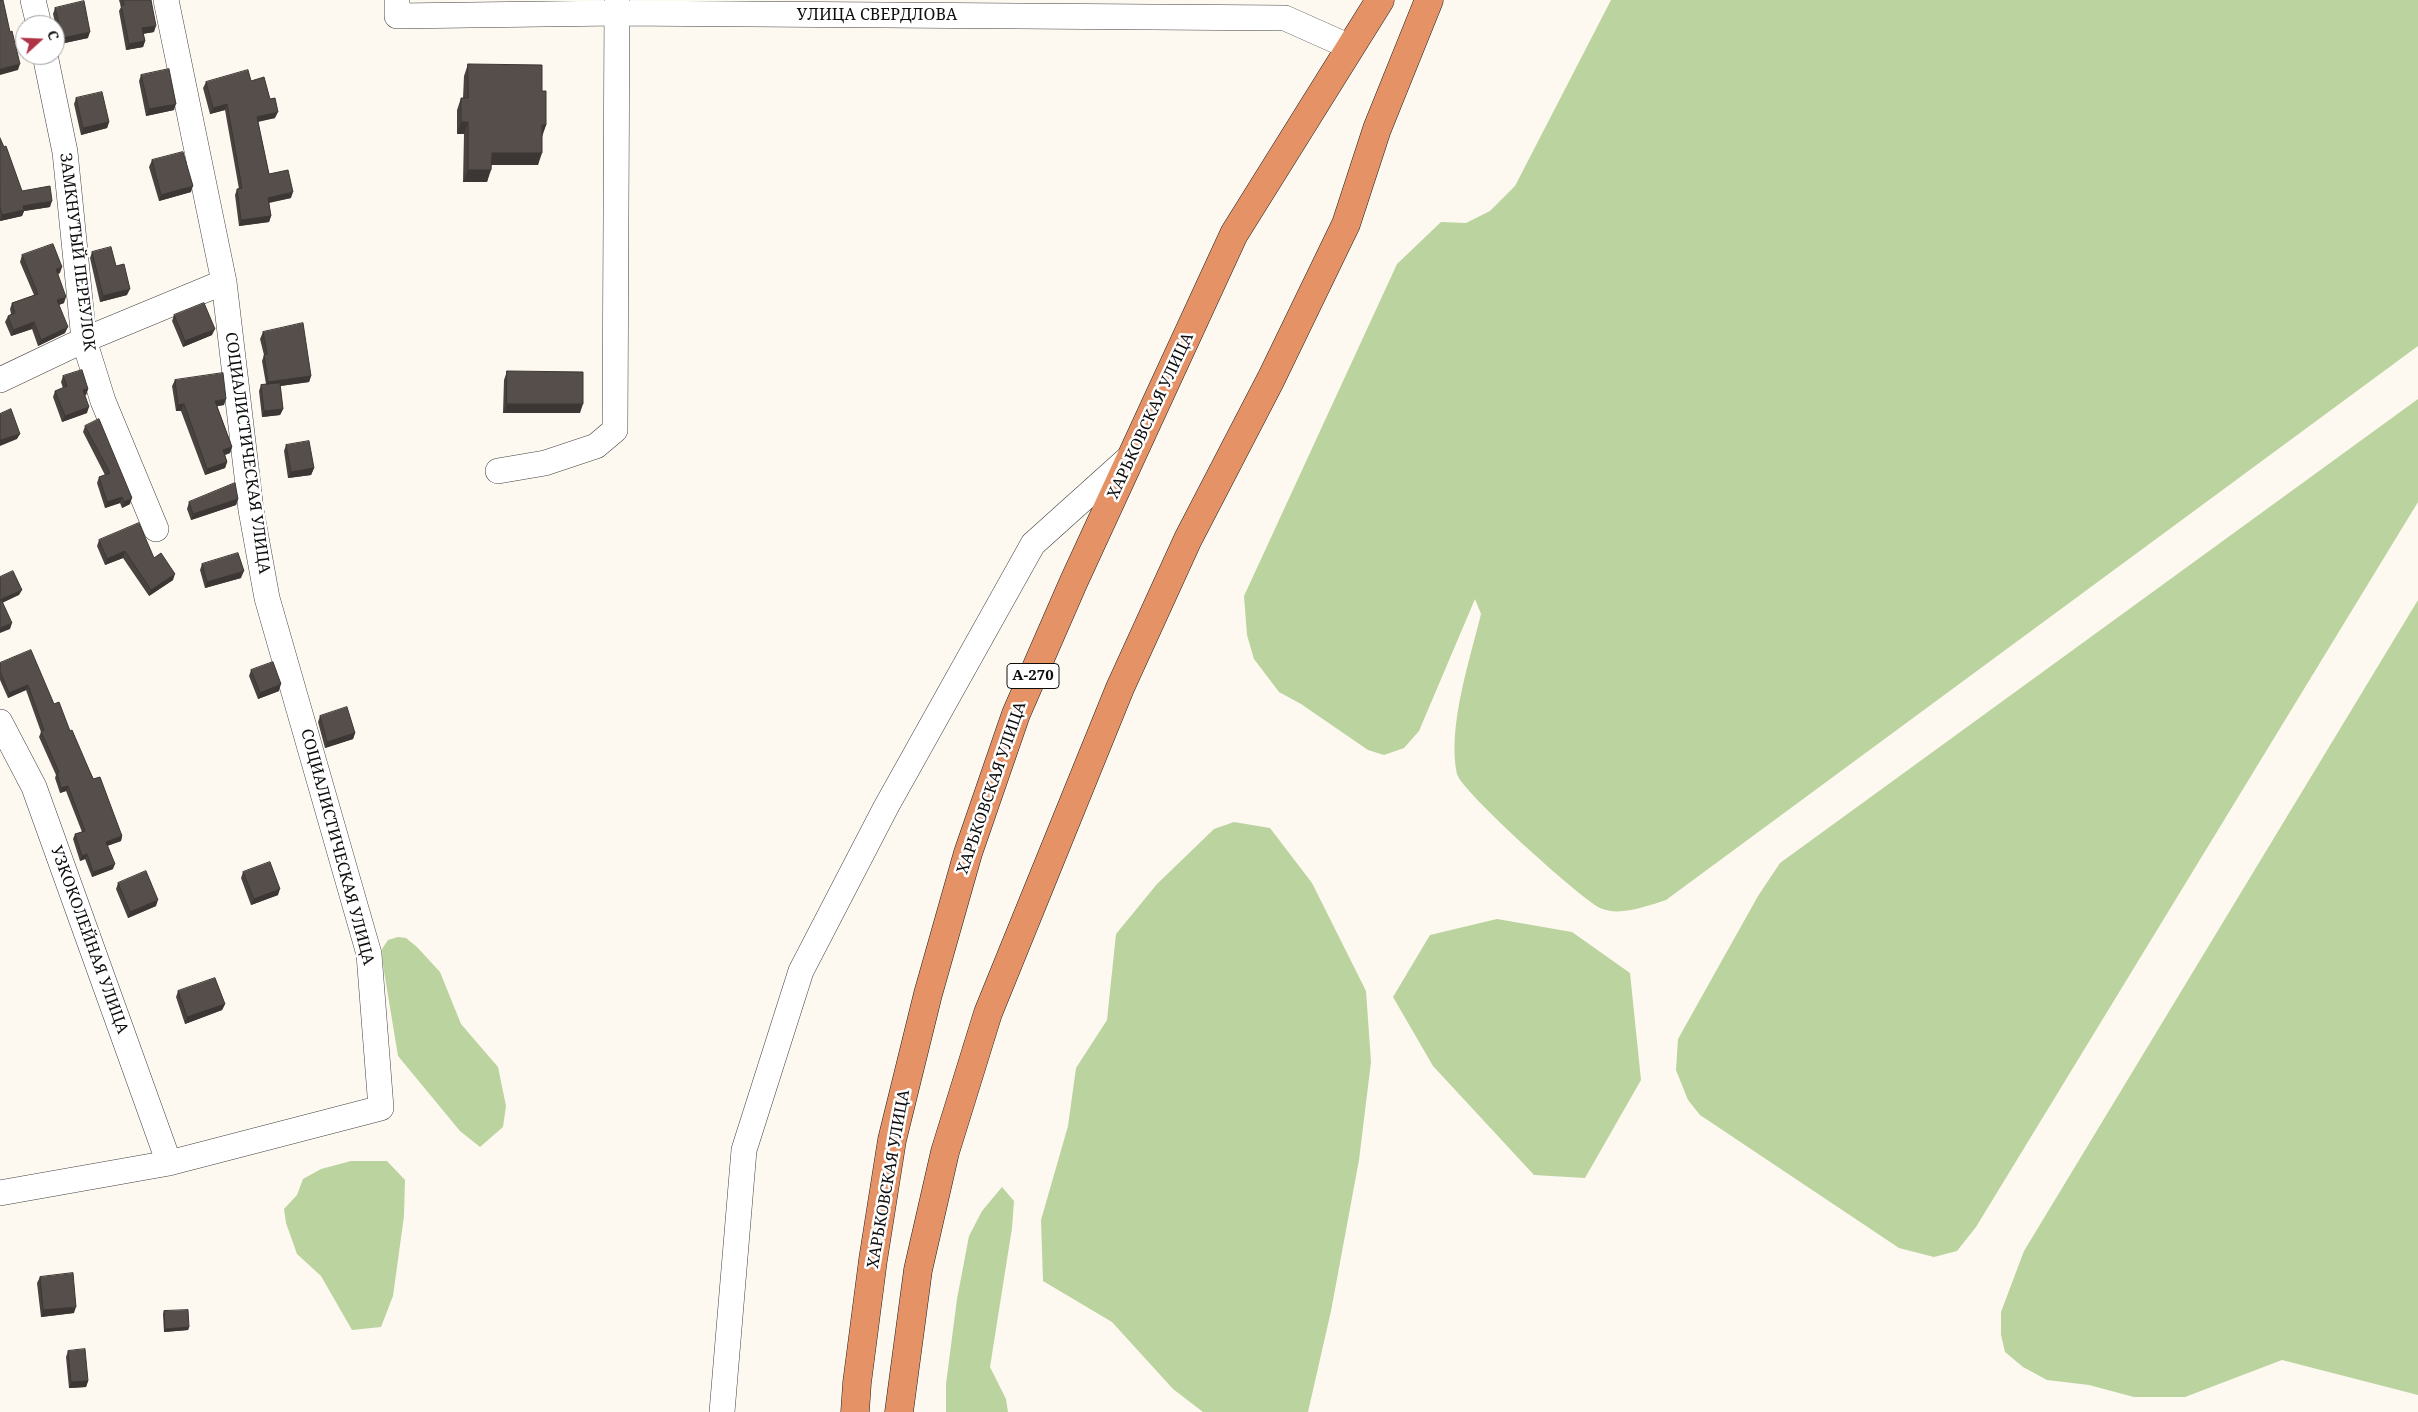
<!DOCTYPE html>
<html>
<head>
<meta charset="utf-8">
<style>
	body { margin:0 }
	#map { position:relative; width:2418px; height:1412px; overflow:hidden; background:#fdf9f0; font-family:"Noto Serif",serif }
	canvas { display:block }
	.north { position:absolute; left:15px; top:15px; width:50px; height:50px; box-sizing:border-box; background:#fff; border:1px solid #9f9f9f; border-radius:50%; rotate:70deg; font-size:14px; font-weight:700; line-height:20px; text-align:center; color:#0e0e0e }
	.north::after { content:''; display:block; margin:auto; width:18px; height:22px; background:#af3447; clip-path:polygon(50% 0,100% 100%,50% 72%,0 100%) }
</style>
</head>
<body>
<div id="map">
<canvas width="2418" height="1412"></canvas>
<div class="north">С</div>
</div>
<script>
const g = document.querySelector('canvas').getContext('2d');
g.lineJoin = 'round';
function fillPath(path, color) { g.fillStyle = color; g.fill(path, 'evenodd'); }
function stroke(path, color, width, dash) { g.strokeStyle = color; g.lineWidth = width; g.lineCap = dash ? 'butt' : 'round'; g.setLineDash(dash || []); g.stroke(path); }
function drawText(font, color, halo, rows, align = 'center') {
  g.font = font + ' "Noto Serif",serif'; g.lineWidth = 5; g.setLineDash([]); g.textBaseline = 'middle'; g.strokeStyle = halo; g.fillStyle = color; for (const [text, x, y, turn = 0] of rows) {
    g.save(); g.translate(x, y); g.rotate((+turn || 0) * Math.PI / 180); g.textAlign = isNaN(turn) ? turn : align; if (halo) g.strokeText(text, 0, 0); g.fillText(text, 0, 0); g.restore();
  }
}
const forest = new Path2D(`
	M1611 0H2418V346L1666 900C1647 906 1619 917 1600 908 1580 898 1461 791 1457 774 1447 728 1470 659 1481 614L1475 599 1419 731 1404 748 1384 755 1368 750 1301 704 1279 692 1254 659 1247 635 1244 596 1397 264 1441 222 1466 223 1490 211 1515 186Z
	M2418 399V502L1976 1227 1957 1251 1934 1257 1899 1248 1700 1115 1688 1100 1676 1070 1678 1039 1758 896 1780 863Z
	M2418 600V1395L2282 1360 2185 1397H2134L2089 1385 2047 1380 2023 1367 2005 1352 2001 1335V1312L2024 1251Z
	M1234 822 1270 828 1312 883 1366 991 1371 1062 1359 1160 1331 1311 1308 1412H1203L1173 1389 1112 1322 1043 1281 1041 1220 1068 1126 1076 1068 1107 1020 1116 934 1157 884 1214 829Z
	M1497 919 1572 932 1630 973 1641 1080 1585 1178 1534 1175 1433 1066 1393 997 1430 935Z
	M398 937 406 938 417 947 440 972 461 1024 498 1067 506 1106 503 1127 480 1147 460 1131 398 1056 383 965 382 949 388 940Z
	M351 1161H387L405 1180 404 1216 393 1296 381 1327 352 1330 321 1276 297 1254 286 1223 284 1209 297 1195 303 1179 321 1169Z
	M1002 1187 1014 1201 1012 1228 990 1367 1006 1399 1008 1412H946V1384L957 1299 969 1236 982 1211Z`);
const minor = new Path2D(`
	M33 0 39 25
	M397 0V16L617 13 1285 18 1350 47
	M45 55 65 152 84 340 103 401 156 529
	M0 380 84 340 224 282
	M498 471 545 463 596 446 615 430 617 0
	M0 722 34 787 169 1163
	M0 1193 169 1163 381 1108 369 954 267 598 251 510 224 282 166 0
	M722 1412 744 1150 801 971 886 807 1033 544 1132 455`);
const highway = new Path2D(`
	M855 1412 857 1383 873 1260 892 1140 928 994 968 853 1016 714 1074 581 1234 234 1380 0
	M899 1412 918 1270 945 1152 988 1013 1120 688 1188 539 1271 379 1346 224 1377 129 1429 0`);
const wall = new Path2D(`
	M119 0H151L154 32 143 34 145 41 143 47 126 50 119 11 121 7Z
	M55 8 88 38 60 44 53 14Z
	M468 64 542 91 546 125 542 135 538 165H491L487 182H463L464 134H457V110L461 98H463L464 76Z
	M141 75 174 110 146 116 139 81Z
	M251 81 275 118 258 122 269 174 291 198 269 203 271 216 269 222 239 226 235 195 237 189H239L225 110 210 114 203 88 206 82Z
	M76 98 109 122 107 128 81 135 74 104Z
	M0 138 22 191 50 207 24 211 22 216 0 221Z
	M152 160 191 192 159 201 149 167Z
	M92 252 116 266 127 295 100 302 90 258Z
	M22 255 60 273 58 274 64 303 59 305 65 333 38 346 32 329 11 336 5 322 8 316 11 314 10 309 12 303 34 295 20 262Z
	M174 315 212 335 183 347 172 321Z
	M263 332 311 376 309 382 280 386 283 409 280 415 262 417 259 391 261 385 266 384 262 361 264 355 260 339Z
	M507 371 580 413H503L504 380Z
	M63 376 88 389 86 395H85L87 413 62 422 53 397 55 391 63 388 61 382Z
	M175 380 224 405 217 406 232 447 230 453 225 455 227 462 225 468 205 475 181 411H176L172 386Z
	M85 426 130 504 122 508 120 503 105 508 97 483 99 477 105 475 83 432Z
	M286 445 314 468 311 475 288 478 284 451Z
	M238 499 236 505 191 520 187 509 189 502Z
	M99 540 154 558 173 580 149 596 123 558 105 565 97 546Z
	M202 564 241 578 205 588 200 570Z
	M0 663 54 704 70 731 122 836 121 841 107 846 113 869 92 877 85 859 80 861 73 839 75 834 82 832 66 791 60 793 55 778 56 775 39 737 41 732 26 690 8 698 0 680Z
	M251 670 279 691 258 699 249 676Z
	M320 716 355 733 353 739 325 748 318 722Z
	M243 872 278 895 251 905 241 878Z
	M118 883 156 906 128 918 116 889Z
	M178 991 225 1004 222 1010 185 1024 176 997Z
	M40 1277 74 1313 41 1317 37 1283Z
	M164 1311 189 1327 188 1330 164 1332 163 1314Z
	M68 1351 88 1381 86 1387 69 1388 66 1357Z`);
const shadedWall = new Path2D(`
	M156 26 154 32 140 34 142 28Z
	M90 32 88 38 60 44 63 38Z
	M145 41 143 47 126 50 129 44Z
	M20 64 18 70 0 75V69Z
	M176 104 174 110 146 116 149 109Z
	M227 104 225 110 210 114 213 108Z
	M278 112 275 118 255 122 257 117Z
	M109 122 107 128 81 135 83 128Z
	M461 122H468L464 134H457Z
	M542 125H546L542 137Z
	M492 153H542L538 165H487Z
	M468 170H491L487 182H463Z
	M193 186 191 192 159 201 161 195Z
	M293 192 291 198 266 203 268 198Z
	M52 201 50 207 24 211 22 216 0 221 2 215 23 206Z
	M271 216 269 222 239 226 241 220Z
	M62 267 60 273 54 275 56 269Z
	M130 289 127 295 100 302 103 296Z
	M66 297 64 303 55 306 57 300Z
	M34 322 32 329 11 336 13 330Z
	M68 327 65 333 38 346 41 340Z
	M215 329 212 335 183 347 185 341Z
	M311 376 309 382 266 388 268 382Z
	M88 389 86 395 81 397 83 390Z
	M226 399 224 405 213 407 215 401Z
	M184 404 181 411H176L178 405Z
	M507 404H583L580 413H503Z
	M89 407 87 413 62 422 65 416Z
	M283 409 280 415 262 417 264 411Z
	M20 434 17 439 0 446V440Z
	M232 447 230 453 221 456 223 450Z
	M227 462 225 468 205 475 207 469Z
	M314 468 311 475 288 478 291 472Z
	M122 497 120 503 105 508 107 502Z
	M132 498 130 504 122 508 124 502Z
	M238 499 236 505 191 520 193 514Z
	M125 551 123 558 105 565 107 559Z
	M244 571 241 578 205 588 207 582Z
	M175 574 173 580 149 596 151 590Z
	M22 590 19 595 0 604 1 599Z
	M12 623 10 629 0 633V628Z
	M281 684 279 691 258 699 260 693Z
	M28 685 26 690 8 698 9 693Z
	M355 733 353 739 325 748 327 742Z
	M68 786 66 791 60 793 61 788Z
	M122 836 121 841 104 847 106 842Z
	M87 854 85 859 80 861 82 856Z
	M115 864 113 869 92 877 93 872Z
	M280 889 278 895 251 905 254 899Z
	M158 900 156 906 128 918 130 912Z
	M225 1004 222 1010 185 1024 187 1017Z
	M76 1307 74 1313 41 1317 43 1310Z
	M189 1327 188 1330 164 1332 165 1329Z
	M88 1381 86 1387 69 1388 71 1382Z`);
const building = new Path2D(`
	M0 0H3L10 32 12 31 20 64 0 69Z
	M123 0H151L156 26 142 28 145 41 129 44 121 5H124Z
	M84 1 90 32 63 38 55 8Z
	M468 64 542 65V91H546V125H542V153H492L491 170H468V122H461V98H468Z
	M169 69 176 104 149 109 141 75Z
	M248 70 251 81 264 77 270 99 275 98 278 112 257 117 269 174 288 170 293 192 268 198 271 216 241 220 237 189 242 188 227 104 213 108 206 82Z
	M102 92 109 122 83 128 76 98Z
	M0 138 4 147 6 146 22 191 50 186 52 201 23 206 24 210 2 215 0 207Z
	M183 152 193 186 161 195 152 160Z
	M53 244 62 267 56 269 66 297 57 300 68 327 41 340 34 322 13 330 8 316 15 313 12 303 38 294 22 255Z
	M111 247 116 266 124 264 130 289 103 296 92 252Z
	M204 303 215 329 185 341 174 315Z
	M303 323 311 376 268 382 264 355 267 354 263 332Z
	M82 370 88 389 83 390 89 407 65 416 55 391 67 386 63 376Z
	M507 371 583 372V404H507Z
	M223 373 226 399 215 401 232 447 223 450 227 462 207 469 184 404 178 405 175 380Z
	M280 383 283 409 264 411 261 385Z
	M11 409 20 434 0 440V414Z
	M99 419 132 498 124 502 122 497 107 502 99 477 110 473 85 426Z
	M309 441 314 468 291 472 286 445Z
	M235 483 238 499 193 514 189 502Z
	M139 523 154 558 161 553 175 574 151 590 125 551 107 559 99 540Z
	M238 553 244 571 207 582 202 564Z
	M13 571 22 590 1 599 12 623 0 628V577Z
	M31 650 54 704 59 702 70 731 72 730 93 779 100 777 122 836 106 842 115 864 93 872 87 854 82 856 75 834 85 831 68 786 61 788 57 773 59 772 41 732 44 730 28 685 9 693 0 671V663Z
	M273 662 281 684 260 693 251 670Z
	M347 707 355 733 327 742 320 716Z
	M270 862 280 889 254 899 243 872Z
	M146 871 158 900 130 912 118 883Z
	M215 978 225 1004 187 1017 178 991Z
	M73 1273 76 1307 43 1310 40 1277Z
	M188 1310 189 1327 165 1329 164 1311Z
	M85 1349 88 1381 71 1382 68 1351Z`);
const shields = [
	[1033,676,52]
];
const shieldNames = [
	["А-270",1033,676]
];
const streetNames = [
	["УЛИЦА СВЕРДЛОВА",877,15],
	["ЗАМКНУТЫЙ ПЕРЕУЛОК",77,252,83],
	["ХАРЬКОВСКАЯ УЛИЦА",1151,416,-65],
	["СОЦИАЛИСТИЧЕСКАЯ УЛИЦА",247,453,82],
	["ХАРЬКОВСКАЯ УЛИЦА",992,788,-71],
	["СОЦИАЛИСТИЧЕСКАЯ УЛИЦА",337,847,75],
	["УЗКОКОЛЕЙНАЯ УЛИЦА",89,940,70],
	["ХАРЬКОВСКАЯ УЛИЦА",889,1179,-80]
];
fillPath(forest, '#bbd39e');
stroke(minor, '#414141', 26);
stroke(highway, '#1f1f1f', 29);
stroke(minor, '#fff', 25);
stroke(highway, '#e59366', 28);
fillPath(wall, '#494340');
fillPath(shadedWall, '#3c3734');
fillPath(building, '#554e4b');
stroke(building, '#3c3734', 1);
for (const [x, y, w] of shields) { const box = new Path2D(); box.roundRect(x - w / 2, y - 12.5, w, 25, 4); g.fillStyle = '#fff'; g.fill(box); stroke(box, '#0e0e0e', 1); }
drawText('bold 15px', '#0e0e0e', null, shieldNames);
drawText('16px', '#0e0e0e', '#fff', streetNames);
</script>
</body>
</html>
